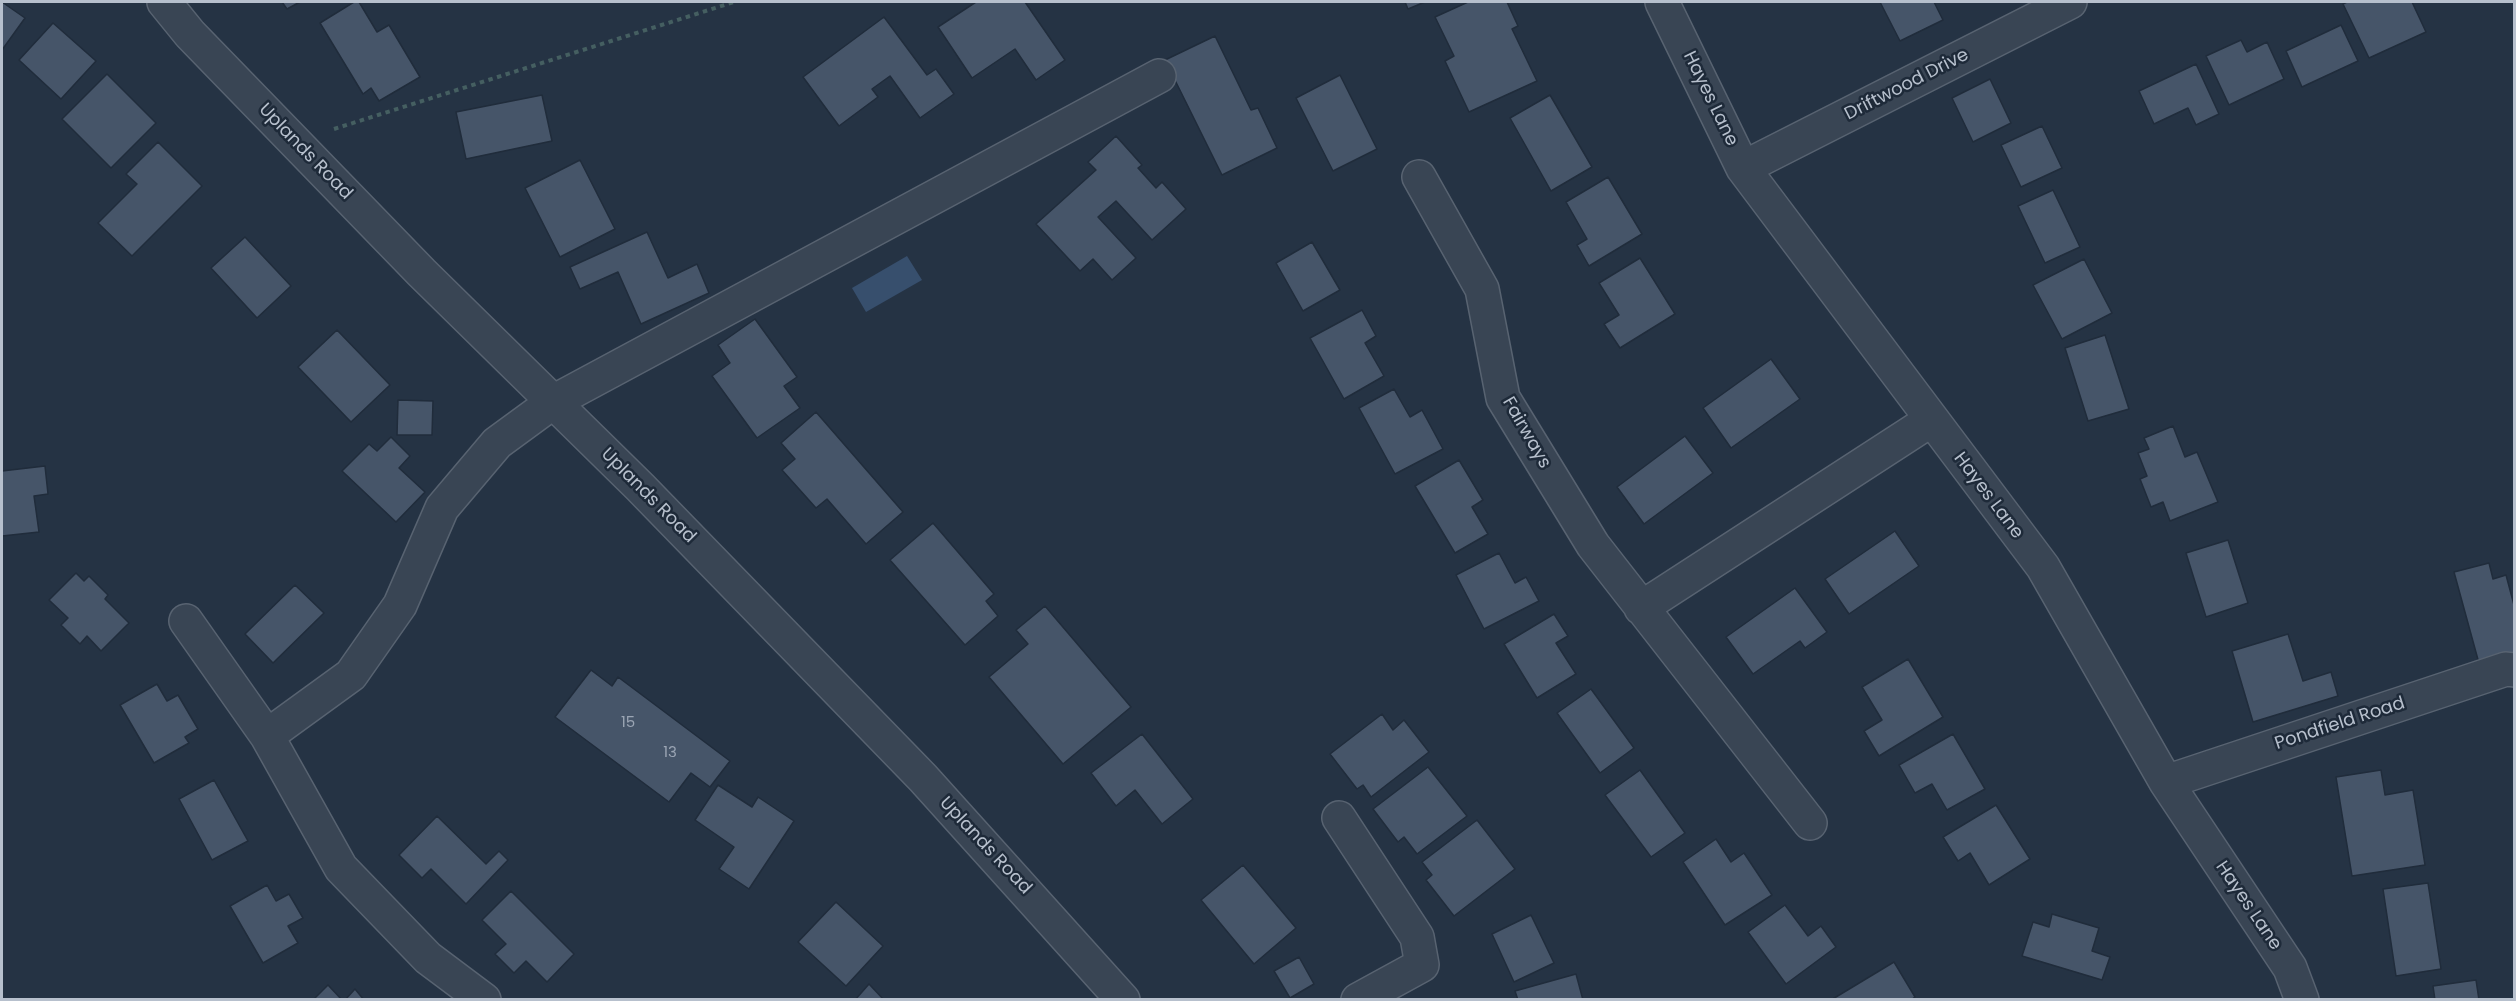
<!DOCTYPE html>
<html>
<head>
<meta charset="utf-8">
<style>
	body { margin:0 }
	#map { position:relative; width:2516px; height:1001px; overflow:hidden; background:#253344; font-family:Poppins,sans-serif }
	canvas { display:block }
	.frame { position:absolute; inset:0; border:3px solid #b7c0cd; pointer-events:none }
</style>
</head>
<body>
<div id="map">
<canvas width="2516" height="1001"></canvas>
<div class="frame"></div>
</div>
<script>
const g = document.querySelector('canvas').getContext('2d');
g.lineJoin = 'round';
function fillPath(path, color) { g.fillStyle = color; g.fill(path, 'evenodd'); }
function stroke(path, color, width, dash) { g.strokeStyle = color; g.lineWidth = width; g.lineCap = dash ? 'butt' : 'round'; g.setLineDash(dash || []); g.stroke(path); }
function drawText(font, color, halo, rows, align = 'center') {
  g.font = font + ' Poppins,sans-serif'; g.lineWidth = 5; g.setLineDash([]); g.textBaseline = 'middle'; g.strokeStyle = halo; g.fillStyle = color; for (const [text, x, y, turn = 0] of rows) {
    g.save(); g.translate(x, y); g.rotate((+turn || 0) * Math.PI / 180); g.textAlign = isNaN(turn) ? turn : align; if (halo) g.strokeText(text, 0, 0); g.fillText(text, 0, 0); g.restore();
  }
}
const water = new Path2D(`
	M907 256 922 280 866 312 852 288Z`);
const building = new Path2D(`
	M2 2 25 18 2 50Z
	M282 2H300L287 9Z
	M354 2H359L377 32 389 25 420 77 379 101 371 88 363 94 320 23Z
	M976 2H1025L1065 60 1036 80 1015 49 972 78 938 27Z
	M1405 2H1425L1408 9Z
	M1468 2H1507L1518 26 1512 29 1537 81 1469 112 1445 61 1454 56 1435 17Z
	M1880 2H1934L1943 20 1900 41Z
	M2347 2H2412L2426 32 2369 58 2343 4Z
	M884 17 927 75 936 69 954 94 920 118 890 76 872 89 878 97 839 126 803 77Z
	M53 23 96 61 61 99 19 60Z
	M2341 25 2358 61 2302 87 2286 51Z
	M1215 36 1251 110 1258 108 1277 148 1222 175 1165 60Z
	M2241 40 2247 52 2267 42 2284 79 2229 105 2206 56Z
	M2196 64 2219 114 2196 125 2188 108 2154 124 2139 91Z
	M107 74 156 123 111 168 62 119Z
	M1340 75 1377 149 1333 171 1296 98Z
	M1990 79 2011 123 1973 142 1952 98Z
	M542 95 552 141 466 159 456 112Z
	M1550 95 1592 167 1551 191 1510 118Z
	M2042 126 2062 168 2021 187 2001 145Z
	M1116 136 1142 165 1138 168 1156 188 1162 182 1186 209 1152 240 1116 201 1098 217 1136 258 1112 280 1093 259 1080 271 1036 224 1096 170 1088 162Z
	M158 142 202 186 132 256 98 223 137 184 126 174Z
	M580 160 615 229 560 257 525 188Z
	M1608 177 1642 234 1589 266 1577 245 1587 239 1566 202Z
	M2053 190 2080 247 2045 263 2018 206Z
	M647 232 668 278 697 264 709 293 641 324 618 272 580 289 570 267Z
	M245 237 291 286 257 318 211 268Z
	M1312 242 1340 290 1303 311 1276 263Z
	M1640 258 1675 314 1620 348 1604 324 1619 315 1599 283Z
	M2084 259 2112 313 2062 339 2033 285Z
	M1362 310 1376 336 1365 343 1384 376 1344 399 1310 338Z
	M755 319 797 377 784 386 800 408 757 438 712 376 730 363 718 345Z
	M337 330 390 385 351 422 298 367Z
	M2105 335 2129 409 2088 421 2065 348Z
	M1771 359 1800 399 1731 448 1703 408Z
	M1394 389 1410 417 1422 410 1443 449 1395 474 1359 408Z
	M398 400 433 401 432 435H397Z
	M816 412 903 512 866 544 827 499 816 508 782 470 795 459 781 443Z
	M2173 426 2185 457 2197 452 2218 502 2170 521 2163 502 2151 507 2140 479 2147 476 2138 453 2149 449 2144 438Z
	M1685 436 1713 473 1644 524 1617 487Z
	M391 437 410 456 399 468 425 492 396 522 342 471 369 444 377 451Z
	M1459 460 1483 500 1472 507 1488 534 1455 553 1415 486Z
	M45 466 48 494 34 496 39 532 2 536V471Z
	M933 523 994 594 986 601 998 616 965 645 890 560Z
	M1895 531 1919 566 1849 614 1825 579Z
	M2228 540 2248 603 2206 617 2186 553Z
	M1499 553 1515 583 1526 577 1539 601 1484 629 1456 575Z
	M2489 563 2493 579 2506 575 2514 605V658L2480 667 2454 572Z
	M76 573 84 581 89 576 108 595 105 599 129 623 101 651 87 636 80 644 61 625 68 618 49 600Z
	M295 585 324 613 273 663 245 634Z
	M1795 588 1827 632 1805 648 1800 641 1753 674 1726 637Z
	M1045 606 1131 707 1063 764 989 677 1028 644 1016 630Z
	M1554 614 1568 636 1556 643 1576 674 1537 698 1504 644Z
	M2288 634 2303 681 2331 672 2338 696 2253 722 2232 651Z
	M1908 659 1943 717 1879 756 1864 731 1882 720 1862 687Z
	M591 670 612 686 618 677 730 761 710 787 691 773 669 802 555 717Z
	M157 684 167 701 178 695 198 729 185 737 189 743 154 763 120 705Z
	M1591 689 1634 748 1600 773 1557 713Z
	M1382 714 1393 730 1404 720 1429 752 1371 797 1363 785 1357 789 1330 754Z
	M1142 734 1193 799 1162 824 1135 790 1116 806 1091 773Z
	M1953 734 1985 789 1947 810 1932 784 1915 793 1899 765Z
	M1428 767 1467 816 1417 854 1404 837 1398 842 1373 809Z
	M1640 770 1685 833 1651 857 1605 795Z
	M2381 770 2385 795 2413 790 2425 865 2352 876 2336 777Z
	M214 780 248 841 212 860 179 799Z
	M718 785 752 807 758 797 794 821 749 889 719 869 734 847 695 820Z
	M1996 805 2030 859 1989 885 1970 853 1958 861 1943 837Z
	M437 816 486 864 499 851 508 860 466 904 431 869 422 878 399 855Z
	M1477 820 1515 869 1454 916 1426 880 1432 875 1422 862Z
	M1716 839 1731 862 1744 853 1772 895 1725 925 1683 862Z
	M1243 865 1296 928 1254 964 1201 900Z
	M2428 883 2441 969 2396 976 2383 889Z
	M267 885 276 901 289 894 303 918 288 926 298 943 263 963 230 906Z
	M511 891 574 954 547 982 526 961 514 973 495 954 506 944 482 920Z
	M836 902 883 946 846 986 798 942Z
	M1785 905 1808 936 1821 926 1836 947 1786 984 1748 932Z
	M2052 914 2099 928 2092 951 2110 957 2102 980 2022 956 2033 922 2049 927Z
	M1531 915 1554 963 1514 982 1492 934Z
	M1299 957 1314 984 1290 998 1274 971Z
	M1894 962 1915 997 1911 1000H1831Z
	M1576 974 1583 1000H1518L1515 991Z
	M2476 980 2479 1000H2435L2433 986Z
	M869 984 884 1000H855Z
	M328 985 342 1000H313Z
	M355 989 364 1000H345Z`);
const path = new Path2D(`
	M334 129 734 2`);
const minor = new Path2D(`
	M164 2 190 34 422 273 640 487 923 778 1123 1000
	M1662 2 1743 168 2043 567 2166 782 2290 968 2302 1000
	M1743 168 2070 2
	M1419 177 1482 289 1503 398 1593 545 1810 823
	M1641 608 1931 420
	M186 621 267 736 341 868 428 958 484 1000
	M267 736 351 675 400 605 442 508 497 443 553 402 1159 76
	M2166 782 2506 669 2514 670
	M1339 818 1417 937 1422 965 1358 1000`);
const numberNames = [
	["15",628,723],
	["13",670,753]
];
const streetNames = [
	["Driftwood Drive",1907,85,-27],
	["Hayes Lane",1710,99,64],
	["Uplands Road",305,152,46],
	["Fairways",1526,433,60],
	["Uplands Road",648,496,45],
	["Hayes Lane",1988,496,53],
	["Pondfield Road",2340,724,-18],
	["Uplands Road",985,846,47],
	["Hayes Lane",2248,906,56]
];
fillPath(water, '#374f6d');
fillPath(building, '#465569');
stroke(building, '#202c3b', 1.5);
stroke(minor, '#586371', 36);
stroke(path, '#455f61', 4, [4.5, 4.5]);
stroke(minor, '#394554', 33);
drawText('15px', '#9ba5b4', null, numberNames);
drawText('18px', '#b7c0cd', '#1e2a39', streetNames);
</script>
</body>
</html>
